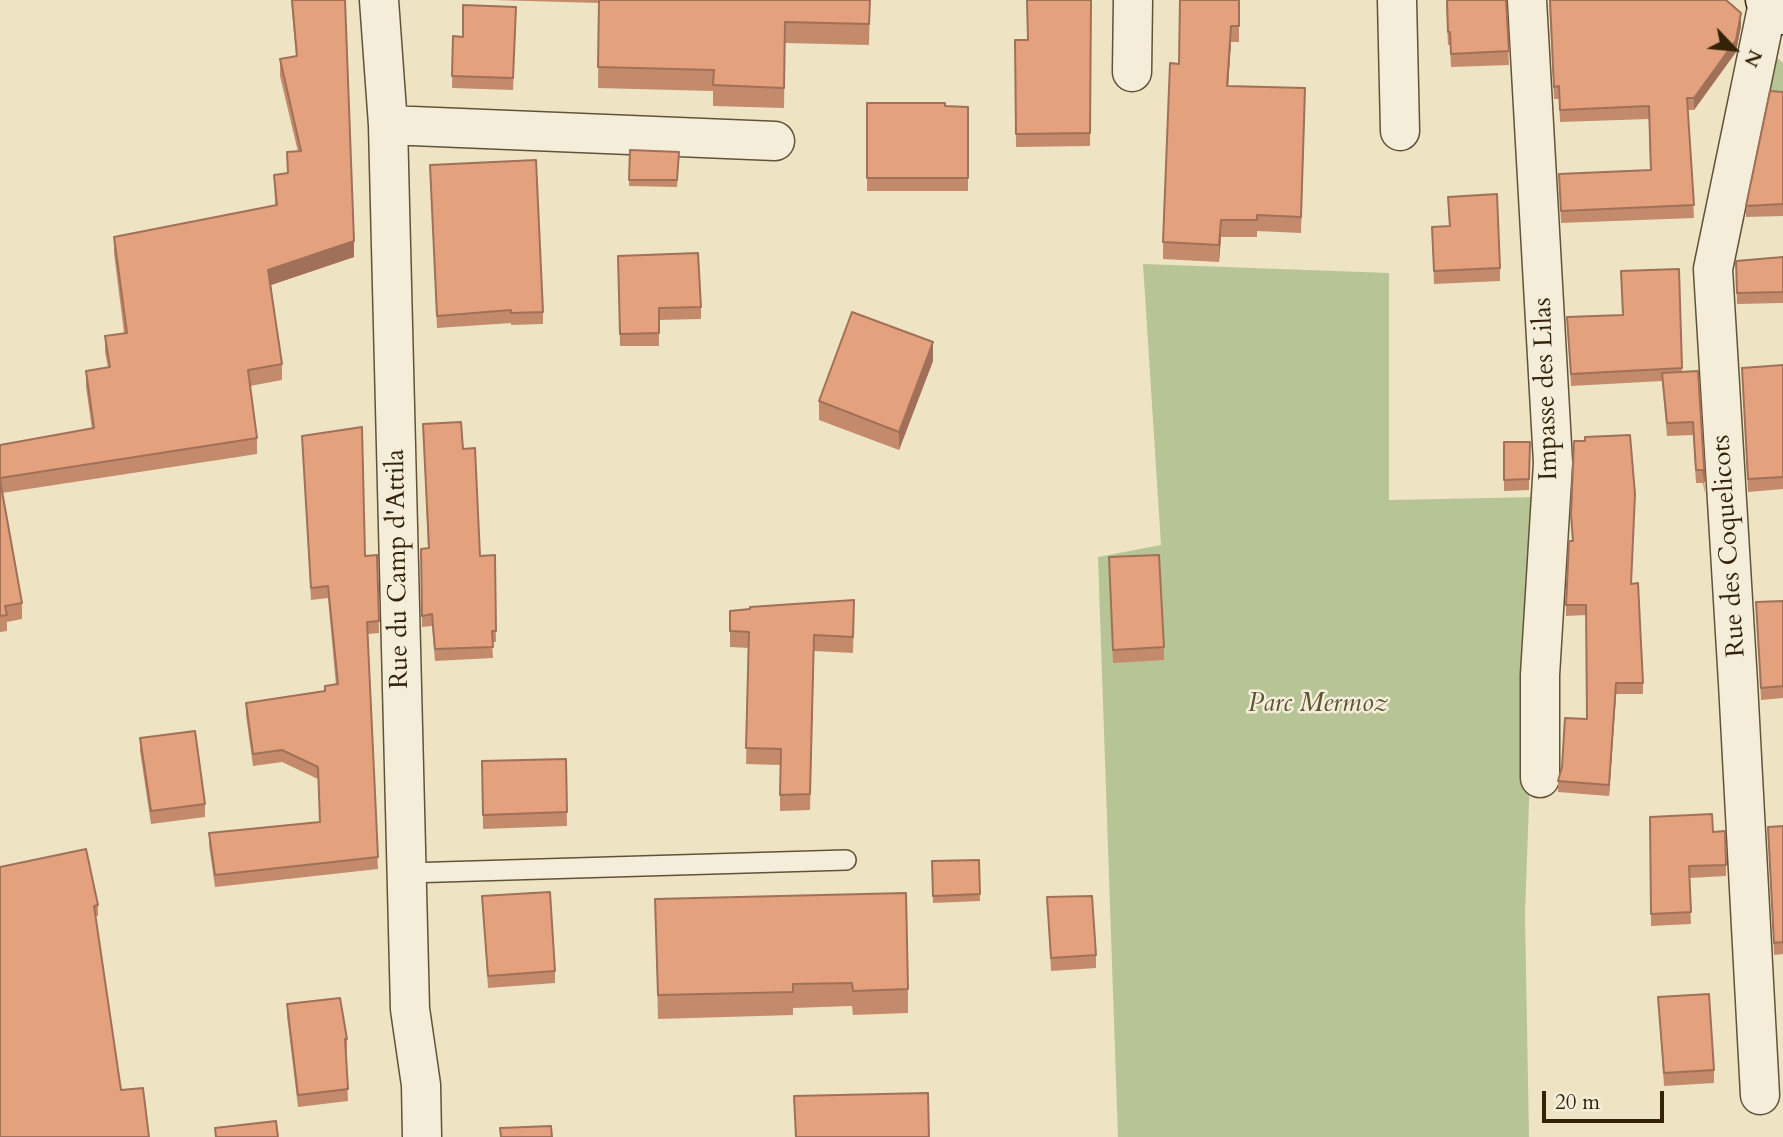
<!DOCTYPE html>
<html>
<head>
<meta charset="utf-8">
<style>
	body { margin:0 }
	#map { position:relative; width:1783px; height:1137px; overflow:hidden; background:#eee4c4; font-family:Cardo,serif }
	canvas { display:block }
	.north { position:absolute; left:1699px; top:14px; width:70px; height:70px; -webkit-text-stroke:5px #f4edd9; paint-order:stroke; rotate:116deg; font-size:19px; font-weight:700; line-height:28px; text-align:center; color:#342309 }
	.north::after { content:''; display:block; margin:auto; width:24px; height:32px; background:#342309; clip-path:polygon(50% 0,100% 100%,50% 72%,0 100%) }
	.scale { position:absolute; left:1542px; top:1091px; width:122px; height:32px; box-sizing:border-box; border:4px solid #342309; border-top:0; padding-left:9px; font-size:21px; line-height:24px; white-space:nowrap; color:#342309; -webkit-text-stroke:5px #f4edd9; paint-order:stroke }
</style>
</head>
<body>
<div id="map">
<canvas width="1783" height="1137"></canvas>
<div class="north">N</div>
<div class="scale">20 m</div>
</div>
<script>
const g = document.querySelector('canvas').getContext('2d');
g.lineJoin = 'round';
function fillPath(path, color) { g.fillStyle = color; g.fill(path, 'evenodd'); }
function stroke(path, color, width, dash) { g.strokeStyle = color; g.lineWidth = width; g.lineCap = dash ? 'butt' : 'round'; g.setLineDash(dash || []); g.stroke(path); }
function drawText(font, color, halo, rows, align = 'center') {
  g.font = font + ' Cardo,serif'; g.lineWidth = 5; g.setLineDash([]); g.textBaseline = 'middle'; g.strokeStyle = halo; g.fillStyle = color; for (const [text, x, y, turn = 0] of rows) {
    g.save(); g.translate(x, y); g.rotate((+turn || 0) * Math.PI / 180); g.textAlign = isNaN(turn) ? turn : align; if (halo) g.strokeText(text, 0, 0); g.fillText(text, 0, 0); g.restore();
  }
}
const green = new Path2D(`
	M1766 48 1783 63V103L1759 102Z
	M1143 264 1389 273V500L1540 497 1525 914 1529 1137H1118L1098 557 1161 545Z`);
const lane = new Path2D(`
	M407 873 846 860`);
const street = new Path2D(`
	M379 0 388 125 410 1009 421 1085 422 1137
	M1397 0 1400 131
	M1527 0 1553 463 1540 675V778
	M1132 72 1133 0
	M388 125 775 141
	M1760 1095 1738 683 1713 269 1768 3`);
const secondary = new Path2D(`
	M1765 0 1783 15`);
const wall = new Path2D(`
	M291 0H345L354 257 271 285 282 364V380L250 386 257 438V454L2 493 22 603V619L7 622V631L0 632V445L92 429 86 387V371L108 368 105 352V336L124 333 114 253V237L275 205 274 175 287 173V152H298L280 76V59L296 56Z
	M494 0H870L869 45 785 43 784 108 713 106V91L598 88 599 3Z
	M1091 0 1090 146 1016 147 1015 40H1028Z
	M1239 0V42H1231L1228 86 1305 105 1301 233 1257 231V237H1221L1219 262 1163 259V242L1179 64Z
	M1446 0H1506L1509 65 1451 67 1450 45H1448Z
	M1549 0H1726L1741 26 1736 52 1694 110H1688L1694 218 1561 223 1559 174 1650 170 1649 119 1560 122 1559 99H1554Z
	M516 7 513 90 452 88 453 36 463 37Z
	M1783 92V216L1746 217V206Z
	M867 103 968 107V191H867Z
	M630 150 679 159 677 187 629 186Z
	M430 165 543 312V324L511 325V323L437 328Z
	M1448 197 1500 268V281L1434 284 1432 227 1449 226Z
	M618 256 701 307V319L659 320V346H620Z
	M1783 257V303L1737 304 1736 261Z
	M1679 269 1682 372 1698 371 1705 494 1703 483H1696L1693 435 1667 436 1662 381 1571 386 1567 317 1622 315Z
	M933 361 899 450 819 420V401Z
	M1783 365V489L1748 492 1742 368Z
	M423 424 463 449 480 556 495 555 496 642H492L493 658 435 661 432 626 422 627 421 549 428 548Z
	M302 436 365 556 377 555 379 633 368 634 378 869 215 887 209 845V833L320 822 318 779 282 762 253 766 246 715V703L325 691V686L336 685 328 598 311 600Z
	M1504 442H1530L1529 490 1504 491Z
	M1571 514 1631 584 1643 683V694H1616L1609 796 1558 792V781L1587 719 1586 615 1566 616V605L1572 541Z
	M1109 557 1164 647V660L1113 663Z
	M1783 601V698L1761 700 1756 602Z
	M730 611 854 616 853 653 814 651 810 810 780 811V765L746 764 749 648 730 647Z
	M140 738 205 804V817L151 824 140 751Z
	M566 759 567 826 483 829 482 761Z
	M1650 817 1713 832 1726 865V876L1689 878 1691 924 1651 926Z
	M1783 826V954L1774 955 1768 827Z
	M979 860 980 901 933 903 932 861Z
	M0 867 98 905V916H95L121 1090 149 1137H0Z
	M482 896 555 971V983L488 988Z
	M1047 897 1096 955V968L1051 971Z
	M655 899 908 989V1013L853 1015 852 1006 793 1008V1015L658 1019Z
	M1658 997 1714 1070V1083L1664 1086Z
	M287 1004 347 1039V1051H346L348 1101 298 1107 287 1016Z`);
const shadedWall = new Path2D(`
	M1741 13V26L1736 52 1694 110V98Z
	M1231 26V42L1227 103V86Z
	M1221 220V237L1219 262V245Z
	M354 241V257L268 286V270Z
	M933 342V361L899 450V432Z
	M1616 683V694L1609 796V785Z`);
const building = new Path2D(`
	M292 0H345L354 241 268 270 282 364 248 370 257 438 0 478V445L94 428 86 371 110 367 105 336 127 333 114 237 277 205 274 175 288 173 287 152 301 151 280 59 297 56Z
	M599 0H870L869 24 785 22 784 88 713 85 714 70 598 67Z
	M1027 0H1091L1090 133 1016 134 1015 40H1028Z
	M1180 0H1239V26H1231L1227 86 1305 88 1301 217 1257 215V220H1221L1219 245 1163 242 1170 63 1179 64Z
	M1447 0H1506L1509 51 1451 54 1450 32H1448Z
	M1550 0H1726L1741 13 1736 40 1694 98H1687L1694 205 1561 211 1559 174 1651 170 1649 106 1560 110 1559 86 1554 87Z
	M463 5 516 7 513 78 452 76 453 36 463 37Z
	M1770 91 1783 92V204L1746 206Z
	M867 103H945V106L968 107V178H867Z
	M630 150 679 152 677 180H629Z
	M536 160 543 312 511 313V310L437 316 430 165Z
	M1497 194 1500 268 1434 271 1432 227 1450 226 1448 197Z
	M698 253 701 307 659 308V333L620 334 618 256Z
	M1783 257V292L1737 293 1736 261Z
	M1679 269 1682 368 1571 374 1567 317 1623 315 1621 271Z
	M852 312 933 342 899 432 819 401Z
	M1783 365V477L1748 479 1742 368Z
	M1698 371 1705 481 1703 470H1696L1693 422 1667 423 1662 373Z
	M461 422 463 449 475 448 480 556 495 555 496 631H492L493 647 435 649 432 614 422 616 421 549 429 548 423 424Z
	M362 427 365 556 377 555 379 621 367 622 378 857 215 875 209 833 320 822 318 767 282 750 253 754 246 703 325 691V686L338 684 328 586 311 588 302 436Z
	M1630 435 1635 494 1631 584 1638 583 1643 683H1616L1609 785 1558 781 1562 767 1565 718 1587 719 1586 605H1566L1569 541H1573L1571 514 1574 441H1585V437Z
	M1504 442H1530L1529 479 1504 480Z
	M0 480 22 603 5 606 7 615 0 616Z
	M1159 555 1164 647 1113 650 1109 557Z
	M854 600 853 637 814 635 810 794 780 795 781 749 746 748 749 632 730 631V611L750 609V607Z
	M1783 601V686L1761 688 1756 602Z
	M195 731 205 804 151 811 140 738Z
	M566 759 567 812 483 815 482 761Z
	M1712 814 1713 832 1725 831 1726 865 1689 866 1691 912 1651 914 1650 817Z
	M1783 826V942L1774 943 1768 827Z
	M86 849 98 905 94 906 121 1090 143 1088 149 1137H0V867Z
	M979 860 980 894 933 896 932 861Z
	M550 892 555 971 488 976 482 896Z
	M906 893 908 989 853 991 852 983 793 984V992L658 995 655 899Z
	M1092 896 1096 955 1051 958 1047 897Z
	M1709 994 1714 1070 1664 1073 1658 997Z
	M340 998 347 1039H345L348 1089 298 1095 287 1004Z
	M928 1093 929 1137H796L794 1096Z
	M276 1121 278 1137H216L215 1128Z
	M551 1126 552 1137H501L500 1128Z`);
const streetNames = [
	["Impasse des Lilas",1547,389,-92],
	["Rue des Coquelicots",1730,546,-94],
	["Rue du Camp d'Attila",399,569,-91]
];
const parkNames = [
	["Parc Mermoz",1318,705]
];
fillPath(green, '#b7c495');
stroke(lane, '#625338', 22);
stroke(street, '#625338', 41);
stroke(secondary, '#342309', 41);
stroke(lane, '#f4edd9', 19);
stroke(street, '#f4edd9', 38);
stroke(secondary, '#f4edd9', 38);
fillPath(wall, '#c48a6c');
fillPath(shadedWall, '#a07158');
fillPath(building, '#e4a17d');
stroke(building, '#a07158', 2);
drawText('26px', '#342309', '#f4edd9', streetNames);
drawText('italic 26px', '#5b5333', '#f4edd9', parkNames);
</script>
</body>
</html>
